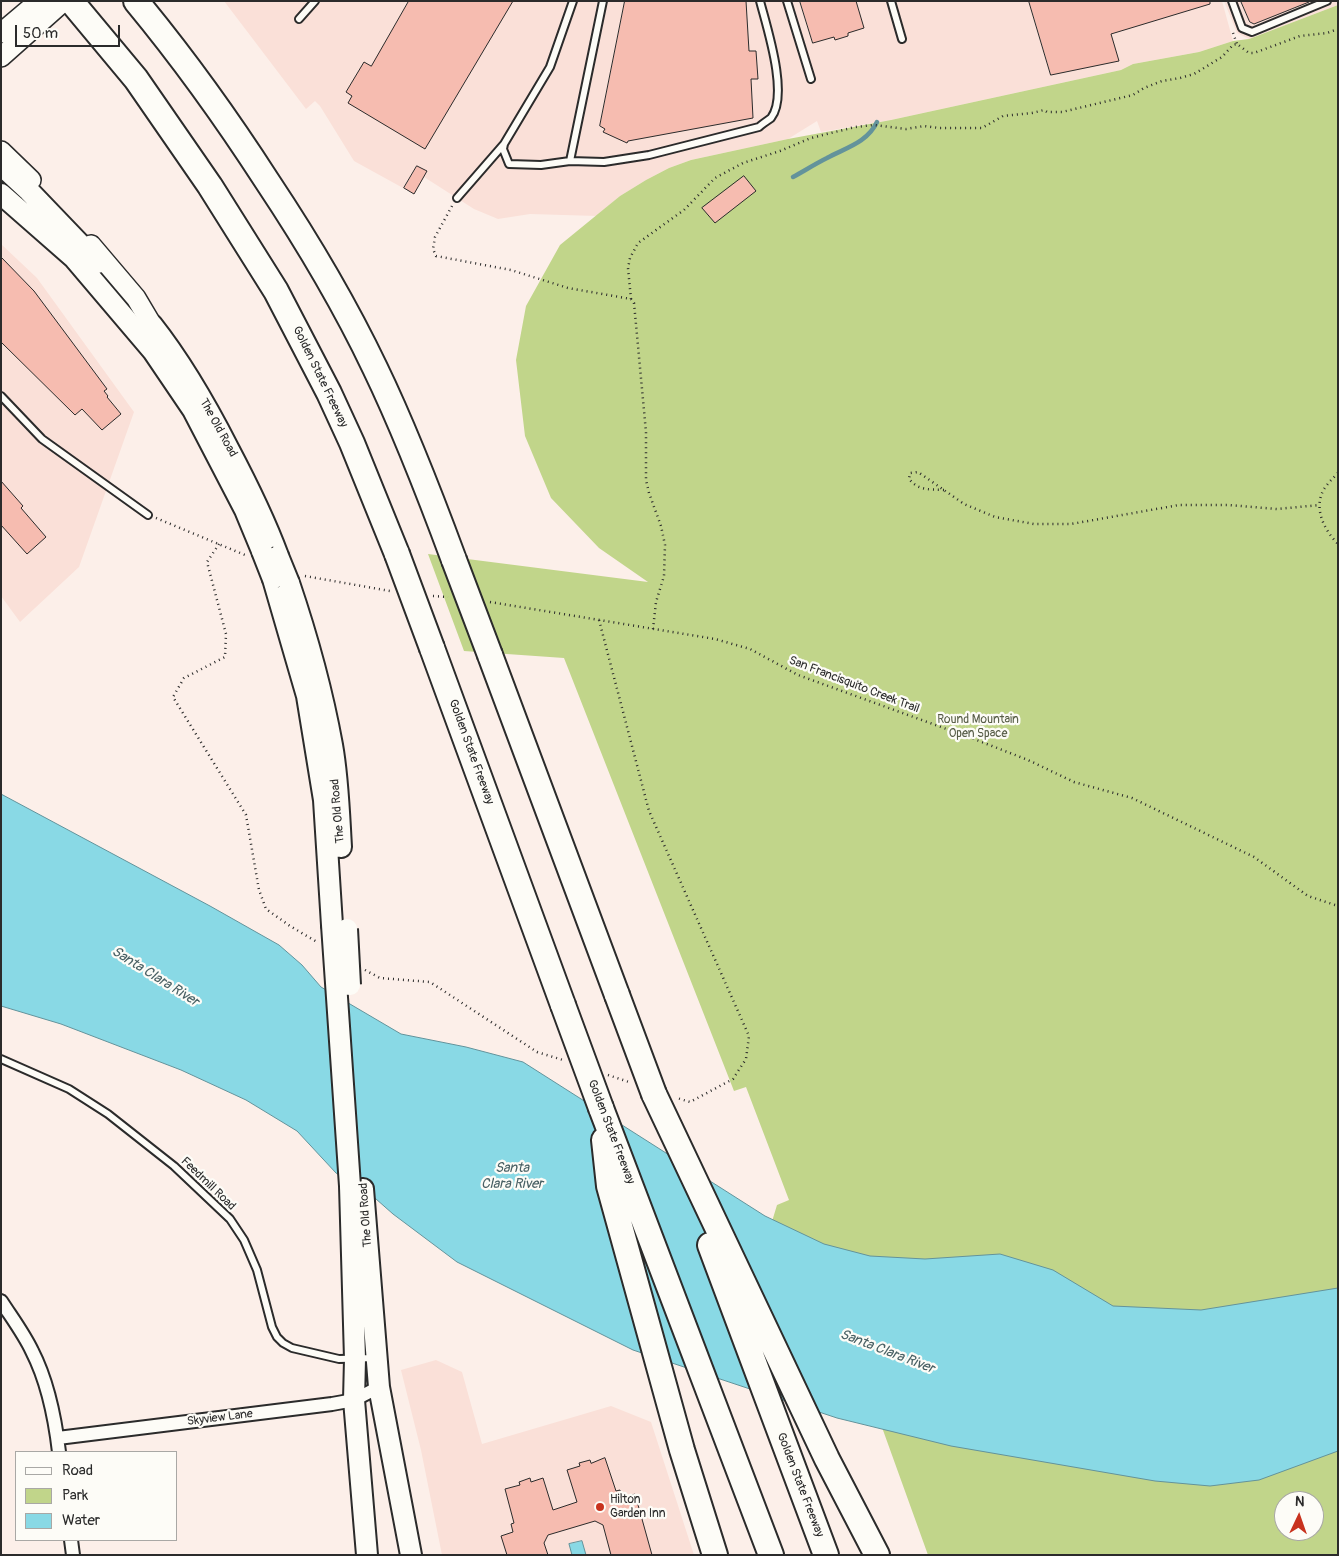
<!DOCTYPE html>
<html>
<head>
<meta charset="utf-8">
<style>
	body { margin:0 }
	#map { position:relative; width:1339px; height:1556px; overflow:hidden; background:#fcefe9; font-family:Pangolin,sans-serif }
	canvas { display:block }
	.frame { position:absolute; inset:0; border:2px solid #2b2b2b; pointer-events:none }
	.legend { position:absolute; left:15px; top:1451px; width:162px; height:90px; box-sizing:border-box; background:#fdfcf7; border:1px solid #a9a8a5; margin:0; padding:6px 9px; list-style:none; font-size:15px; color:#2b2b2b }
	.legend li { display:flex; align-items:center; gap:10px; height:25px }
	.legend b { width:25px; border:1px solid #a9a8a5 }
	.north { position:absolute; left:1274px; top:1491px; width:50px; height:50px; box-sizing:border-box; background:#fdfcf7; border:1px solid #a9a8a5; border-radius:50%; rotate:3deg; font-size:14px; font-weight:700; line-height:20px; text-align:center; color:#2b2b2b }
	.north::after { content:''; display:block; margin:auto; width:18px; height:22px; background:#c8321e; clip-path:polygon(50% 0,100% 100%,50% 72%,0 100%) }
	.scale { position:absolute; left:15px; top:25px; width:105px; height:22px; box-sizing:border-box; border:2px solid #2b2b2b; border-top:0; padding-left:6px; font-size:15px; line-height:18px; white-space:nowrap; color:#2b2b2b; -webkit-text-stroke:4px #fdfcf7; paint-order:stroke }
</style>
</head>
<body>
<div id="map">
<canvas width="1339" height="1556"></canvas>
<div class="frame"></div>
<ul class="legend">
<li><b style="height:6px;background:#fdfcf7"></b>Road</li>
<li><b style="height:14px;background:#c1d58a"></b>Park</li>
<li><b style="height:14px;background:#89d9e5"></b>Water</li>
</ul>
<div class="north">N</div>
<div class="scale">50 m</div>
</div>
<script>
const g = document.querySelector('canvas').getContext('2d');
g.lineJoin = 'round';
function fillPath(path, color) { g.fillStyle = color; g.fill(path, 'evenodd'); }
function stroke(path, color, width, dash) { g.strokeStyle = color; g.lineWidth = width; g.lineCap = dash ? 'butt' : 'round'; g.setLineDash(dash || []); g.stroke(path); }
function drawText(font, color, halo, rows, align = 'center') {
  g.font = font + ' Pangolin,sans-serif'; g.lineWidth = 4.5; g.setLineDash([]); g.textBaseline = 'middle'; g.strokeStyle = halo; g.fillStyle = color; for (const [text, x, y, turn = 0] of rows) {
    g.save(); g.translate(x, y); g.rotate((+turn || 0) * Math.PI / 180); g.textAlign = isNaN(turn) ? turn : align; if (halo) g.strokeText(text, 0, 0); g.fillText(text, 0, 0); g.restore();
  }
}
const built = new Path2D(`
	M224 1H1222L1233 41 1199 52 1133 64 1121 70 891 120 821 132 817 121 788 139 691 160 669 168 646 180 620 196 597 216 530 214 498 219 474 209 424 177 414 194 354 161 320 106 315 101 306 109Z
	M1224 1H1338V5L1249 39 1237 33Z
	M1 244 37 278 134 412 79 567 20 622 1 596Z
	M436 1360 462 1372 482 1444 611 1406 651 1422 694 1555H442L421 1450 401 1370Z`);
const green = new Path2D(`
	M1338 5V1555H928L866 1383 767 1238 777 1205 789 1200 746 1087 734 1091 564 658 464 651 428 554 648 582 599 548 551 498 525 436 516 360 526 306 560 245 620 196 646 180 669 168 691 160 788 139 891 120 1121 70 1133 64 1199 52 1233 41 1249 39ZM1284 1501H1314V1531H1284Z`);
const water = new Path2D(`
	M1 794 210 906 279 945 302 965 321 987 401 1034 466 1047 523 1062 765 1216 824 1244 870 1256 925 1259 1000 1254 1053 1270 1113 1306 1201 1310 1338 1288V1451L1259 1480 1210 1486 1155 1481 951 1446 837 1418 633 1350 457 1262 393 1214 376 1199 336 1173 297 1131 246 1100 181 1070 61 1024 1 1006Z
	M582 1541 586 1555H572L569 1544Z`);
const stream = new Path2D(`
	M793 177C804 171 815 164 827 158 845 148 867 143 877 122`);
const building = new Path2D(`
	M409 1H513L425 149 348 103 352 96 346 92 364 62 371 66Z
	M625 1H746L749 51H756L758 79H751L753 118 628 141 627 143 603 132 605 129 600 126Z
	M800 1H856L864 28 848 33V36L835 40 834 37 813 43Z
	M1029 1H1210V4L1111 34 1119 61 1051 75Z
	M1241 1H1309V2L1254 24 1250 22Z
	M417 166 427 171 414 194 404 188Z
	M744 176 756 191 715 223 702 208Z
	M1 257 34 291 107 389 104 391 108 396 107 397 121 414 102 430 82 409 75 415 1 342Z
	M1 481 23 506 21 508 46 537 27 554 1 525Z
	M605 1458 616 1491 620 1490 622 1498 635 1494 652 1555H611L603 1525 595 1521 548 1535 544 1543 548 1555H507L501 1536 513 1532 511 1524 514 1523 505 1489 520 1485 519 1482 530 1478 531 1482 543 1478 553 1510 577 1502 567 1470 580 1466 579 1463 590 1460 591 1463Z`);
const path = new Path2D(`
	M1233 33 1237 44
	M452 206 435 237 433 249 436 256 511 270 568 288 631 299 634 303 646 432V480L649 493 661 526 665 545 664 576 656 602 653 629
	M631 299 628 268 630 258 638 243 684 210 715 178 743 163 780 151 811 138 855 127 874 125 906 129 924 126 939 128H982L1003 116 1032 113 1044 110 1047 112H1062L1133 95 1144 88 1162 81 1180 78 1194 74 1222 57 1233 45 1237 44 1249 53H1254L1300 36 1327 33 1338 29
	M1338 473C1333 478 1328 483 1324 489 1313 508 1324 530 1338 544
	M944 490C929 489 919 491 909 479L910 473 918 472 964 504 995 517 1034 524H1071L1179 505H1229L1277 509 1320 505
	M156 518 245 555
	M219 544 207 562 226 634 225 657 184 678 173 697 246 815 259 890 266 909 290 926 317 942
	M305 576 390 591
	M433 596 448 597
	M490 602 715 639 750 649 798 675 974 739 1028 760 1074 782 1132 798 1254 857 1308 896 1338 906
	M599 620 649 811 749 1036 746 1059 733 1079 690 1102 677 1098
	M365 970 380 978 430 982 537 1052 563 1060
	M608 1075 629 1082`);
const lane = new Path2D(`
	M573 1 550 67 504 144 503 149 509 164 541 165 570 161 603 1
	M787 1 811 79
	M891 1 902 39
	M1232 1 1242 28 1252 32 1327 1
	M299 19 315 1
	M570 161 604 162 649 155 759 127C762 124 767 121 771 118 789 95 767 28 760 1
	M457 198 504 144
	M1 396 42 439 148 515
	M1 1059 69 1089 108 1114 174 1166 230 1219 244 1240 257 1270 272 1327 277 1337 283 1343 292 1348 339 1359 375 1358`);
const street = new Path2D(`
	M1 1301C12 1318 24 1334 32 1351 48 1382 55 1418 59 1452
	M58 1438 332 1404 354 1400 379 1387
	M71 1540 73 1555`);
const secondary = new Path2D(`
	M1 33 39 1
	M1 57 64 1
	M1 151 31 180
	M91 245 136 298 152 325`);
const primary = new Path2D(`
	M1 165 29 191 98 263
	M1 194 74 258 153 351 193 410 245 510 262 551
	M152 325C182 363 206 405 228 448 247 484 264 518 278 556
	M273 579 307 696 324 800 332 925
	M289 583C307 636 322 690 332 745 338 778 339 813 341 847
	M350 1186 355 1359 354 1400 367 1555
	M363 1189 379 1387 411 1555`);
const highway = new Path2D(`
	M71 1 136 79 210 186 276 291 329 393 352 443 397 554
	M136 1C184 59 227 119 267 181 307 241 344 303 375 368 405 430 430 495 454 560
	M432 648 563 1005
	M490 655 617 995
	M654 1094 827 1459 877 1555
	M601 1108 771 1555
	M604 1140 609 1186 682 1450 715 1555
	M710 1245 826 1555`);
const primaryBridge = new Path2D(`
	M262 551 273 579
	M278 556 289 583
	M332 925 350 1186
	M347 929 350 985`);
const highwayBridge = new Path2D(`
	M397 554 432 648
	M454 560 490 655
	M617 995 654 1094
	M563 1005 601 1108`);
const markers = [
	[600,1507,5,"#c8321e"]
];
const streetNames = [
	["Golden State Freeway",320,377,64],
	["The Old Road",218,428,61],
	["San Francisquito Creek Trail",854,685,21],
	["Golden State Freeway",471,752,70],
	["The Old Road",338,811,-95],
	["Golden State Freeway",611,1132,69],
	["Feedmill Road",208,1184,44],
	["The Old Road",366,1215,-94],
	["Skyview Lane",220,1418,-7],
	["Golden State Freeway",800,1485,69]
];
const parkNames = [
	["Round Mountain",978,720],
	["Open Space",978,734]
];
const poiNames = [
	["Hilton",610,1500],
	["Garden Inn",610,1514]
];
const waterNames = [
	["Santa Clara River",155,977,32],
	["Santa",512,1168],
	["Clara River",512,1184],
	["Santa Clara River",887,1352,21]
];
fillPath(built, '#fae0d8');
fillPath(green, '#c1d58a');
fillPath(water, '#89d9e5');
stroke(water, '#63939b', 1);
stroke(stream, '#63939b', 4.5);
fillPath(building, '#f6bcb0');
stroke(building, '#2b2b2b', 1);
stroke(lane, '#2b2b2b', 10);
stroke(street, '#2b2b2b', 16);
stroke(secondary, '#2b2b2b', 22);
stroke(primary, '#2b2b2b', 24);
stroke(highway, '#2b2b2b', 28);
stroke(path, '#2b2b2b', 2.5, [1, 4]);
stroke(lane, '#fdfcf7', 6);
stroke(street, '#fdfcf7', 12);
stroke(secondary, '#fdfcf7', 19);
stroke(primary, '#fdfcf7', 20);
stroke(highway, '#fdfcf7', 24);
stroke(primaryBridge, '#2b2b2b', 24, []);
stroke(highwayBridge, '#2b2b2b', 28, []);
stroke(primaryBridge, '#fdfcf7', 20);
stroke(highwayBridge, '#fdfcf7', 24);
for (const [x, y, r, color] of markers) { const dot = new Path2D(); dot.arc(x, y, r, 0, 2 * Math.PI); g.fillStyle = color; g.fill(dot); stroke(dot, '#fdfcf7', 2); }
drawText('12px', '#2b2b2b', '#fdfcf7', streetNames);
drawText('12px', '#585e48', '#fdfcf7', parkNames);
drawText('12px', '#2b2b2b', '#fdfcf7', poiNames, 'left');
drawText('italic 14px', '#475f63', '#fdfcf7', waterNames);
</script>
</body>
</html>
